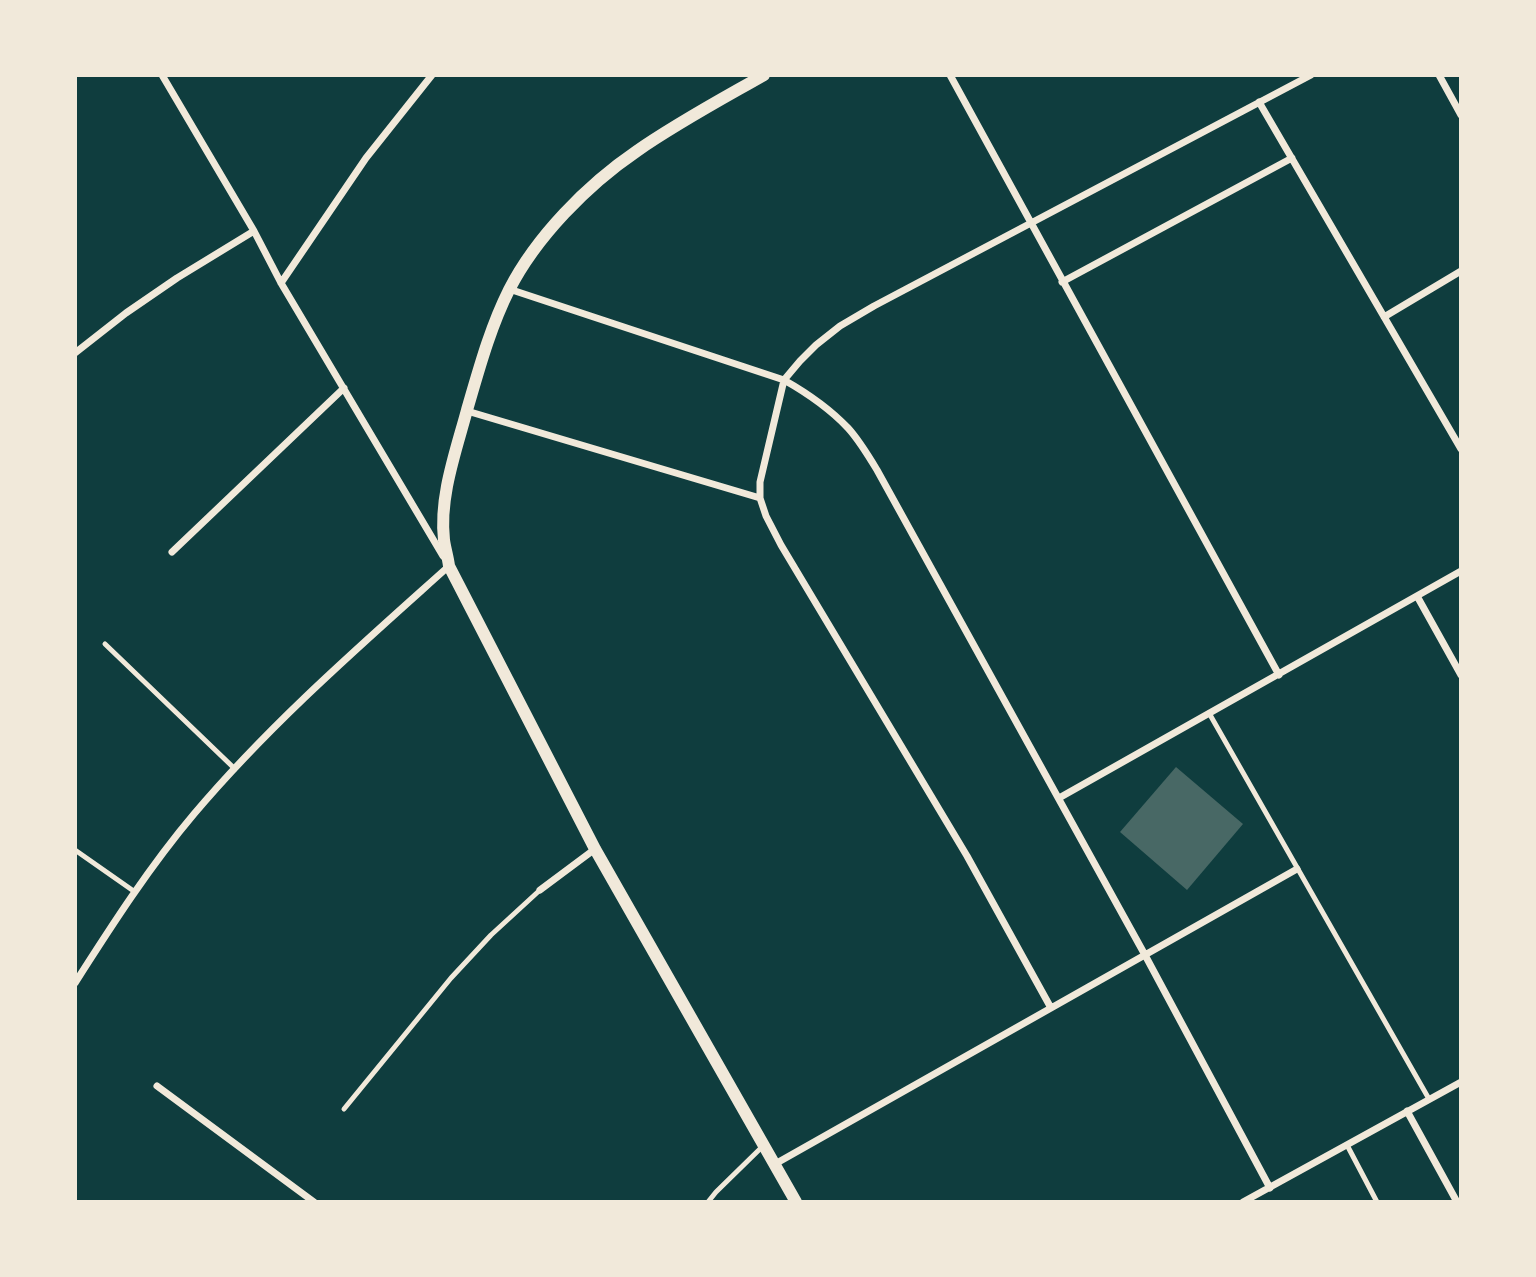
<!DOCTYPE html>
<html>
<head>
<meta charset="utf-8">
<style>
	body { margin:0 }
	#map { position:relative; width:1536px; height:1277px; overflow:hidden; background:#0f3d3e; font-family:Bitter,serif }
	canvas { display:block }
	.frame { position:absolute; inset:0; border:77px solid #f1e9da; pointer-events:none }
</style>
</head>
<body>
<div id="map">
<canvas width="1536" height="1277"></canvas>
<div class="frame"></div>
</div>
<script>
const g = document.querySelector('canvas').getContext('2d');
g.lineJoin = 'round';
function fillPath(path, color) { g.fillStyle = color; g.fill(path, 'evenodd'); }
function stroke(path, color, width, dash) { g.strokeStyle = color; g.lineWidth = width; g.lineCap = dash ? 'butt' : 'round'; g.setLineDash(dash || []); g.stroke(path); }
const building = new Path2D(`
	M1176 767 1243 824 1187 890 1120 832Z`);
const service = new Path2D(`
	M105 644 235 769
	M1209 713 1429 1099
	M75 850 135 892
	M344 1109 451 978 491 935 540 890
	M1347 1145 1377 1202
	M708 1202 716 1192 764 1145`);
const minor = new Path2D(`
	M162 75 254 231 281 283 443 556
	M950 75 1279 675
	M1439 75 1461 115
	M1259 102 1461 449
	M1062 282 1292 158
	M281 283 366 158 432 75
	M509 289 784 380C807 393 829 408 848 428 859 440 868 455 877 470L1145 955 1270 1188
	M1384 317 1461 271
	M75 353 126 313 177 278 254 231
	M467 411 760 498 766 516 781 545 967 856 1051 1008
	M760 498V482L784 380 800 361 816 345 840 326 874 306 1311 75
	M172 552 344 388
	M1417 596 1461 675
	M1059 798 1461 571
	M540 890 595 849
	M75 983C112 925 150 866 194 814 271 723 361 645 449 566
	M157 1086 314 1202
	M1407 1111 1457 1202
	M775 1164 1297 869
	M1243 1202 1461 1082`);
const tertiary = new Path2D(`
	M764 75C722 99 677 123 637 151 587 185 536 237 509 290 490 328 479 369 467 410 456 451 439 497 444 540 445 548 448 557 449 566L595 849 796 1202`);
fillPath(building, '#486865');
stroke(service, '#f1e9da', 5);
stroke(minor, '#f1e9da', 7);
stroke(tertiary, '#f1e9da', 12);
</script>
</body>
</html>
